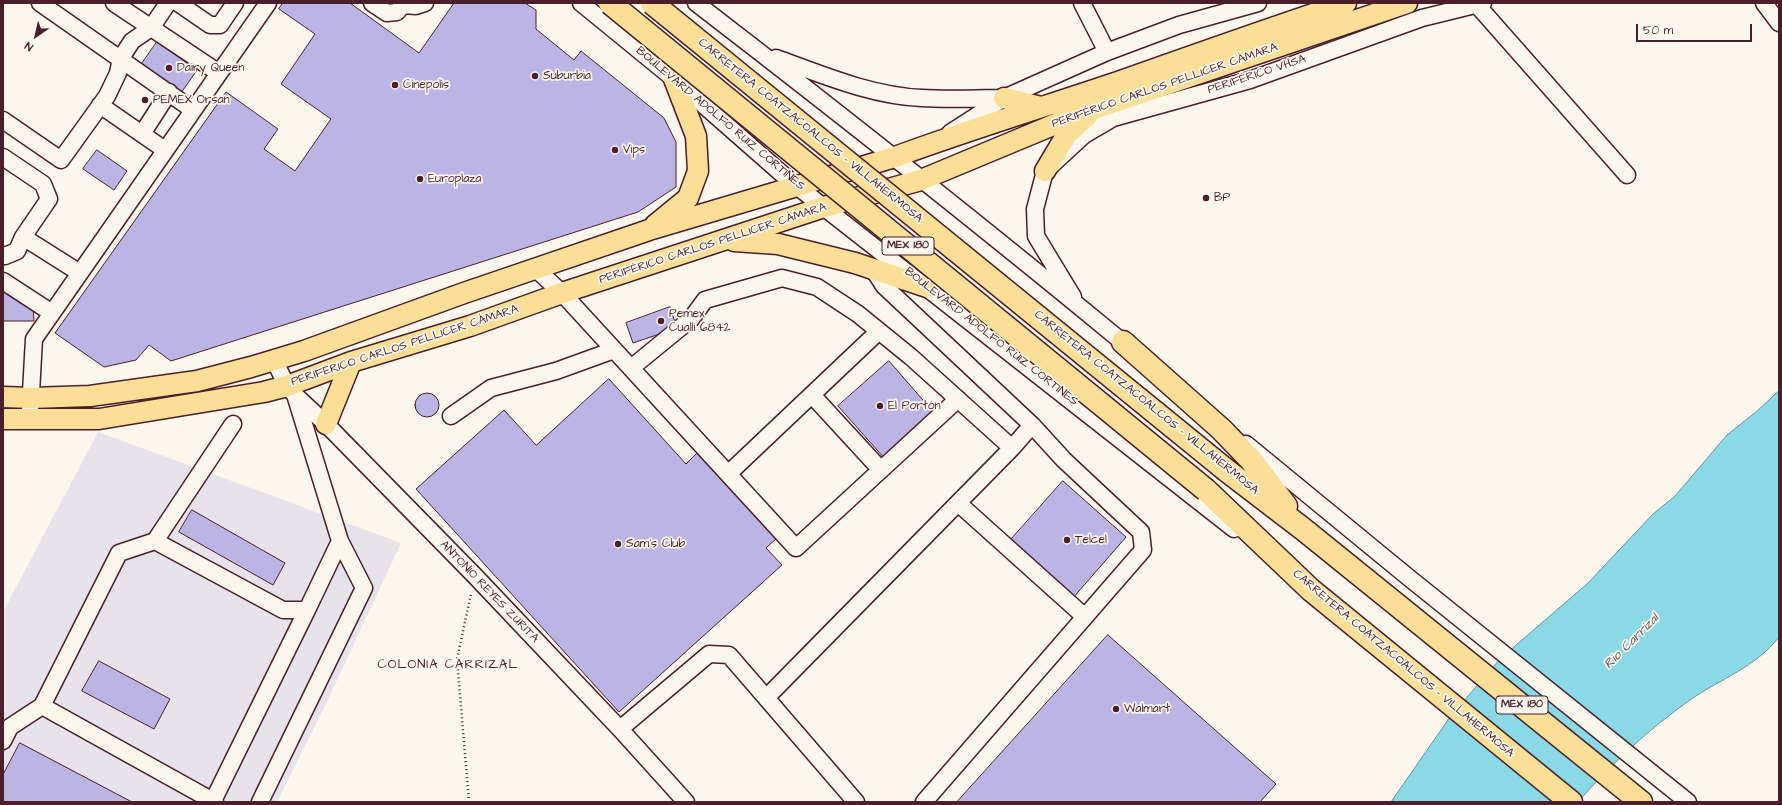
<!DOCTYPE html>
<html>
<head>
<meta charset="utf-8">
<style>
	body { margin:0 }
	#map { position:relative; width:1782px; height:805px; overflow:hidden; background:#fbf7ec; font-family:"Architects Daughter",sans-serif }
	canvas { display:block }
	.frame { position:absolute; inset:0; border:4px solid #4a1f2b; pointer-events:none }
	.north { position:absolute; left:16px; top:16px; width:40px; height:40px; -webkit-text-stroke:3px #fbf7ec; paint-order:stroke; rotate:214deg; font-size:11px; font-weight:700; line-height:16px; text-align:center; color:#4a1f2b }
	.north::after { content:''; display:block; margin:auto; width:14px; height:18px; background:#4a1f2b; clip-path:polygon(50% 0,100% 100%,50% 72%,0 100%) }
	.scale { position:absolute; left:1636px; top:24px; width:116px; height:18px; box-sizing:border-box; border:2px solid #4a1f2b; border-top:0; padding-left:5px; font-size:12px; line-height:14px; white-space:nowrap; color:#4a1f2b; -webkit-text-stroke:3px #fbf7ec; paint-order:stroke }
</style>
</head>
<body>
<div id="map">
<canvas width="1782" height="805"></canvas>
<div class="frame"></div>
<div class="north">N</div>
<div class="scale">50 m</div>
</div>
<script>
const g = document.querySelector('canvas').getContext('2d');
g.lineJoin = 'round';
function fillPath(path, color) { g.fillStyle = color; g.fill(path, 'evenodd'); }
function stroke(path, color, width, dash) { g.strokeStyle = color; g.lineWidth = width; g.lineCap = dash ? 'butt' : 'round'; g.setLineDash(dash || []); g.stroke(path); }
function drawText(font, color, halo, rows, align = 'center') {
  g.font = font + ' "Architects Daughter",sans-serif'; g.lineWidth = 3.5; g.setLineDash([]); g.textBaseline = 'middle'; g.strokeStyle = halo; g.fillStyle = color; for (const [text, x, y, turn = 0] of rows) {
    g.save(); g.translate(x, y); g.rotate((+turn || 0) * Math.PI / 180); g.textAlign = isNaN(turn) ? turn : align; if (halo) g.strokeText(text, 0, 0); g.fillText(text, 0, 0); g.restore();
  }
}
const built = new Path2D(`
	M98 432 401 543 324 708 277 802H3V612Z`);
const water = new Path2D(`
	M1779 391V637C1756 667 1720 679 1690 700 1649 729 1611 764 1578 802H1391L1450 717 1500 659 1588 583 1653 514 1675 496 1727 435 1757 411Z`);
const building = new Path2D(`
	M283 3H350L419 53 454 3H525L536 10V29L574 60 581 51 664 118 676 142V187L638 212 171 361 149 345 136 360 104 367 55 333 226 92 278 129 264 149 295 171 331 119 281 84 315 34 279 9Z
	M157 42 197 70 181 93 141 65Z
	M97 150 127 171 114 190 83 169Z
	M3 285 33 306 34 321H3Z
	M670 307 677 328 633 343 626 323Z
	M889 361 936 415 885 459 838 406Z
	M609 379 686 464 697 453 776 539 766 548 782 565 619 712 416 489 504 410 536 445Z
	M415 405a12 12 0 1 1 24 0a12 12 0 1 1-24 0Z
	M1063 481 1126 537 1072 599 1008 543Z
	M192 510 285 563 273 585 179 532Z
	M1108 635 1276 784 1260 802H957Z
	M99 661 170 699 154 729 82 691Z
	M20 743 132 802H3V775Z`);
const path = new Path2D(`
	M469 802 457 659 471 594`);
const minor = new Path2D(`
	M40 3 193 110
	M114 3 219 73
	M178 3 210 25H220L235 3
	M372 3 387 13 397 12 404 3
	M581 3 674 79 789 180 1234 529
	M696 3C843 116 988 231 1131 349
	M1082 3 1107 52
	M1764 3 1779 23
	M403 5 416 6 425 3
	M1477 5 1627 175
	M776 58C823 75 872 96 922 98 949 100 977 98 1004 98
	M100 105 165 150
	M3 120 61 160 107 96 118 73 121 58 132 41 151 28 168 3
	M950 133 1004 98 1107 52 1179 25 1258 3
	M142 134 169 92
	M3 157 43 184 49 199 23 237
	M3 255 5 256 17 251 23 237 80 273
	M873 269 884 286 1032 425 1064 460 1141 532 1143 550 924 802
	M537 270 562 293 796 548 958 399
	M3 281 52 313
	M1073 297 1036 236 1035 209 1045 171 1084 135 1113 118 1250 80 1422 18 1483 3
	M274 360 287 386 296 396 326 424 475 576 620 729 686 802
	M631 368 691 319 705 300 782 278 817 287 858 314 911 357 1012 448
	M812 395 881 470
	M30 410 34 339 268 3
	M451 416 491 388 556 371 614 350
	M1246 444 1408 577 1688 802
	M728 474 879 331
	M958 503 1085 617
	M155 541 283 610H307L340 541
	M766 698 1012 448 1032 425
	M42 706 213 801
	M620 729 709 654 729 655 856 802
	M3 741 10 727 42 706 119 553 155 541 233 424
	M215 802 213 801 307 610
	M260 802 364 588 340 541 296 398`);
const major = new Path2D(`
	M1004 98 1041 107
	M1045 171 1067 134 1087 116
	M655 225 688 198 698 171 696 136 674 79
	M734 241 778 244 855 263 927 287
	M3 397 31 398 90 396 197 381 251 367 304 351 464 293 649 230 895 157C968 130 1044 107 1118 82 1194 55 1270 28 1346 3
	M3 419H99L264 392 287 386 351 362 470 326 562 293 824 207 921 180 1082 113 1407 3
	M326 424 351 362`);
const highway = new Path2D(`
	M1123 342 1221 429 1251 460 1286 506
	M1226 470 1303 529 1641 802
	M1206 490 1311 590 1571 802`);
const highwayBridge = new Path2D(`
	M610 3 1206 490
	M652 3 1226 470`);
const markers = [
	[169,68,4,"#4a1f2b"],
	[535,76,4,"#4a1f2b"],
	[395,85,4,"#4a1f2b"],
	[145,100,4,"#4a1f2b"],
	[615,150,4,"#4a1f2b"],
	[420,179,4,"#4a1f2b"],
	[1206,198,4,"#4a1f2b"],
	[661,321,4,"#4a1f2b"],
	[880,406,4,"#4a1f2b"],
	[1067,540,4,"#4a1f2b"],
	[618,544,4,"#4a1f2b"],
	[1116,709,4,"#4a1f2b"]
];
const shields = [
	[908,246,52],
	[1522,705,52]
];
const shieldNames = [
	["MEX 180",908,246],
	["MEX 180",1522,705]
];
const poiNames = [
	["Dairy Queen",177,68],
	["Suburbia",543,76],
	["Cinepolis",403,85],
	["PEMEX Orsan",153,100],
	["Vips",623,150],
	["Europlaza",428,179],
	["BP",1214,198],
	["Pemex",669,314],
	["Cualli 6842",669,328],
	["El Portón",888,406],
	["Telcel",1075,540],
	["Sam's Club",626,544],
	["Walmart",1124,709]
];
const streetNames = [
	["PERIFÉRICO VHSA",1257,75,-18],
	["PERIFÉRICO CARLOS PELLICER CÁMARA",1165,86,-19],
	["BOULEVARD ADOLFO RUIZ CORTINES",720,119,40],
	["CARRETERA COATZACOALCOS - VILLAHERMOSA",810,131,39],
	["PERIFÉRICO CARLOS PELLICER CÁMARA",713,244,-18],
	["BOULEVARD ADOLFO RUIZ CORTINES",991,337,38],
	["PERIFÉRICO CARLOS PELLICER CÁMARA",405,346,-18],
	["CARRETERA COATZACOALCOS - VILLAHERMOSA",1146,403,39],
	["ANTONIO REYES ZURITA",489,592,46],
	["CARRETERA COATZACOALCOS - VILLAHERMOSA",1403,664,40]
];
const waterNames = [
	["Rio Carrizal",1632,642,-45]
];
const neighbourhoodNames = [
	["COLONIA CARRIZAL",448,665]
];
fillPath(built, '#e8e3ea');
fillPath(water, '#8ad9e7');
stroke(water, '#708f9c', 1);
fillPath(building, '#bdb4e6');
stroke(building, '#4a1f2b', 1);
stroke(minor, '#4a1f2b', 19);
stroke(major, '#4a1f2b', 23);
stroke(highway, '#4a1f2b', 25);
stroke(path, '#4a1f2b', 2.5, [1, 3]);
stroke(minor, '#fbf7ec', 16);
stroke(major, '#fbdf96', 20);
stroke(highway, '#fbdf96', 22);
stroke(highwayBridge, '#4a1f2b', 25, []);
stroke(highwayBridge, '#fbdf96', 22);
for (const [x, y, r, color] of markers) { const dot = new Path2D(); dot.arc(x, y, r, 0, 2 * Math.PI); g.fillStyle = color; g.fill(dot); stroke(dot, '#fbf7ec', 1.5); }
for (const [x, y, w] of shields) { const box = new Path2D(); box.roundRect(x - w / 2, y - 9, w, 18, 3); g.fillStyle = '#fbf7ec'; g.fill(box); stroke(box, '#4a1f2b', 1); }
drawText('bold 11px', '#4a1f2b', null, shieldNames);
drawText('12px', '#4a1f2b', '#fbf7ec', poiNames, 'left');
drawText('12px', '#4a1f2b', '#fbf7ec', streetNames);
drawText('italic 13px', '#5d5763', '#fbf7ec', waterNames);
g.letterSpacing = '1px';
drawText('13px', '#4a1f2b', '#fbf7ec', neighbourhoodNames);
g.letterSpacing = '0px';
</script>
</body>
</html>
